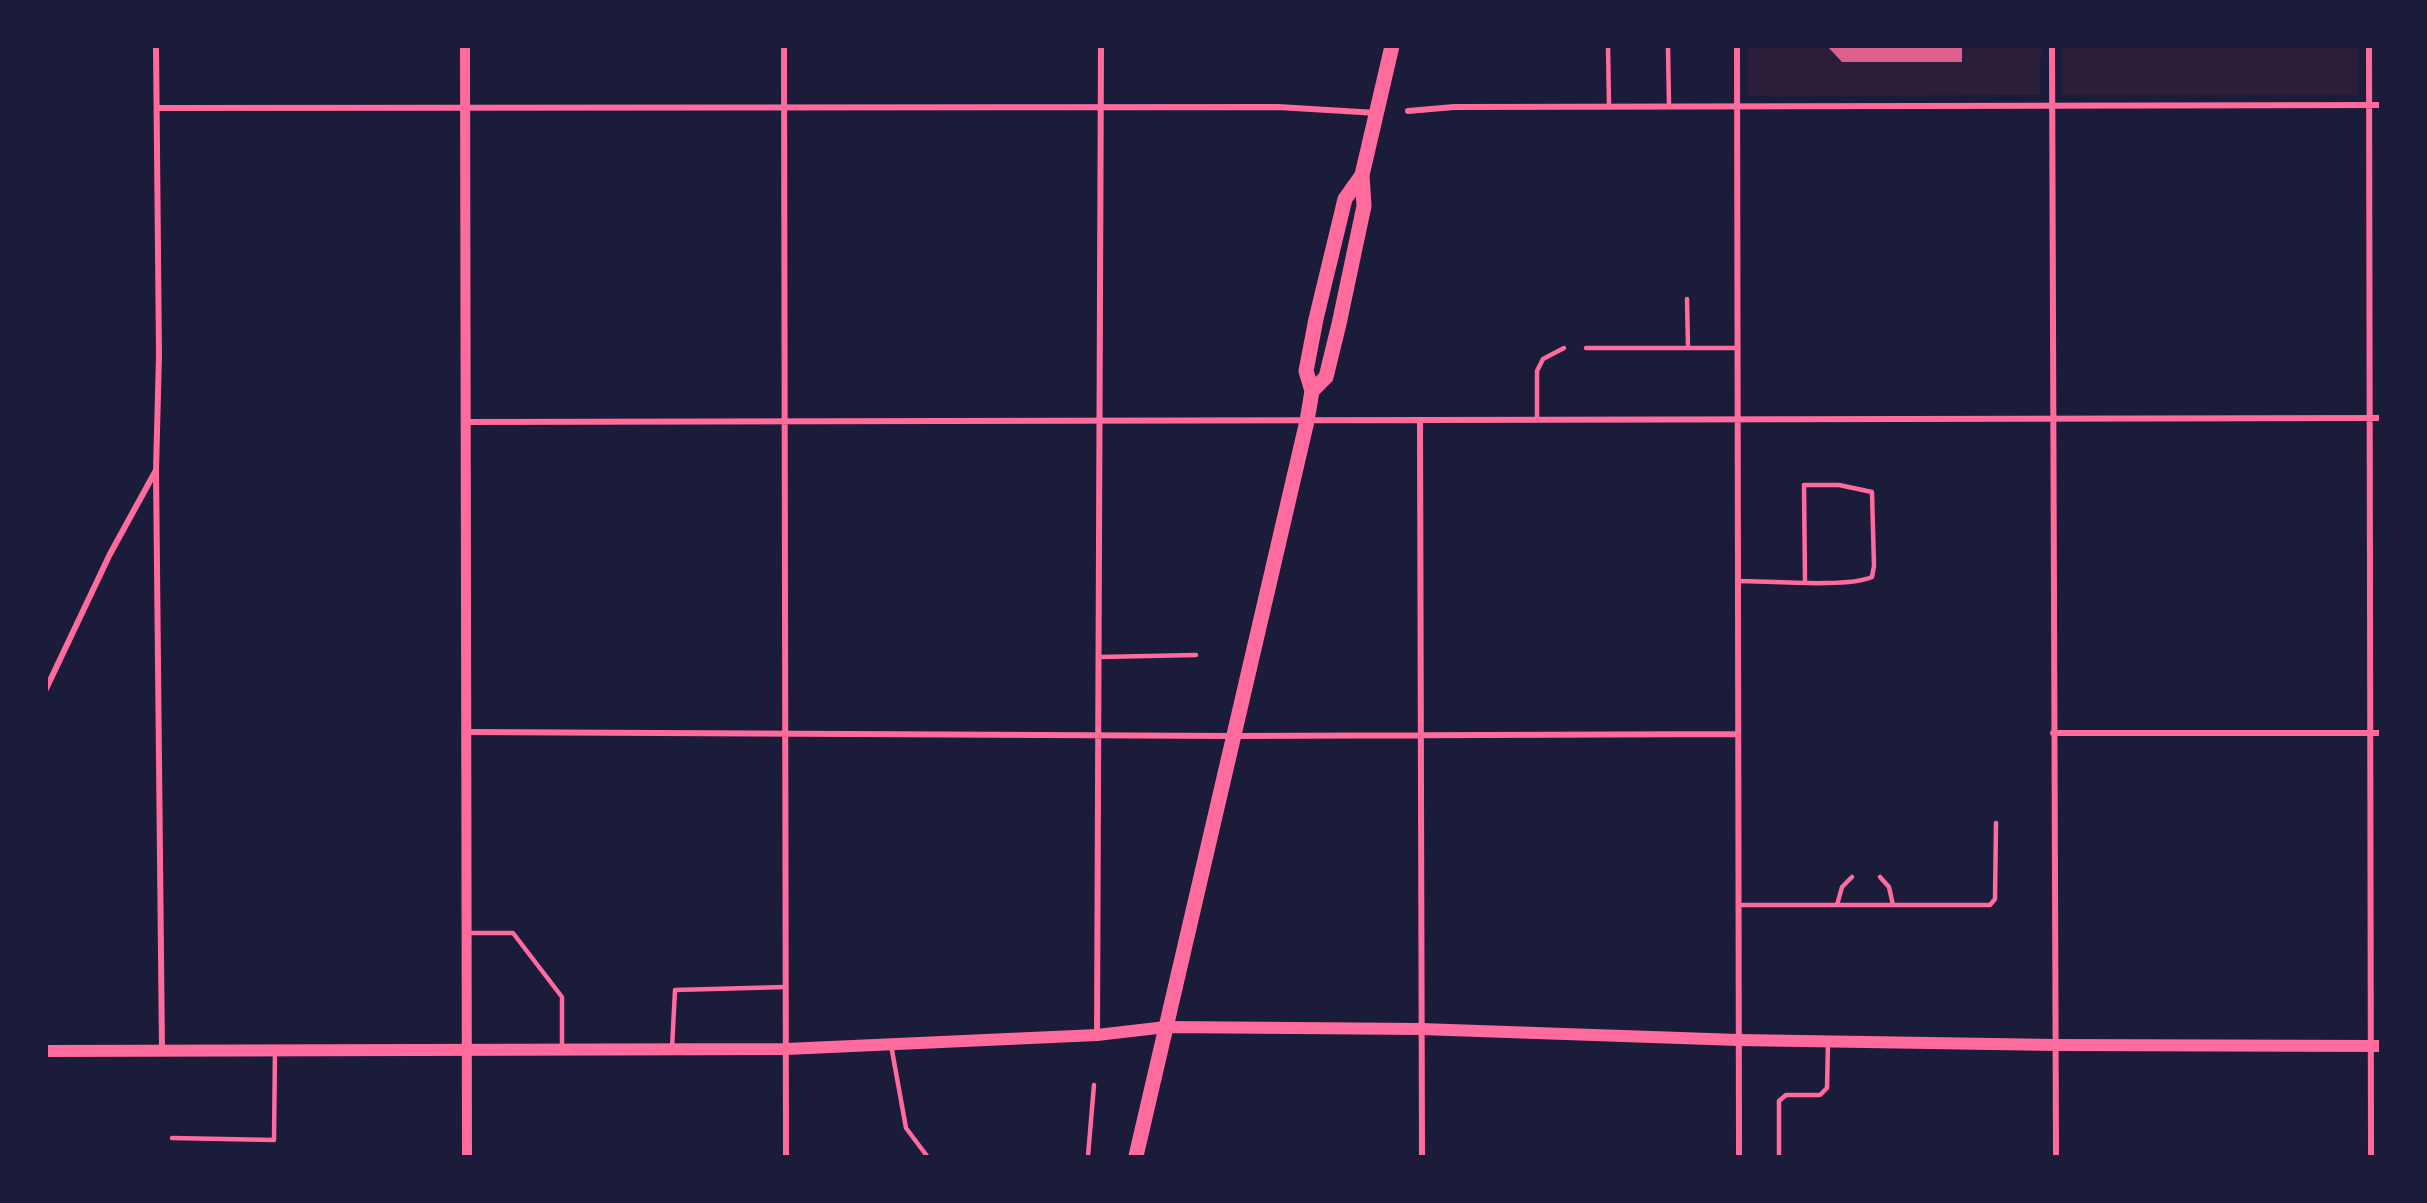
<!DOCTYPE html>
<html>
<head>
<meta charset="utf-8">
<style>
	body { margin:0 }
	#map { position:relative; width:2427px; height:1203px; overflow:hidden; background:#1b1b3a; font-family:Manrope,sans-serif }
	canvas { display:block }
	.frame { position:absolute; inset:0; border:48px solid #1b1b3a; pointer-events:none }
</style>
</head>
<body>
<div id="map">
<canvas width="2427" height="1203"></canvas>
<div class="frame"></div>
</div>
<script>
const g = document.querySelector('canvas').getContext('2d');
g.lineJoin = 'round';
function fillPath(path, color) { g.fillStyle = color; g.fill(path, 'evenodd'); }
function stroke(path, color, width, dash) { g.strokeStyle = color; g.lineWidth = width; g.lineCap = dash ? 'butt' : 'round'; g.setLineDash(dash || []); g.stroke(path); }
const green = new Path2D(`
	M1748 47H2041L2040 95 1748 96Z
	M2063 47H2358V95H2063Z`);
const building = new Path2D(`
	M1827 46H1962V62H1842Z`);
const service = new Path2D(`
	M1608 46 1609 106
	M1668 46 1669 106
	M1687 299 1688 348
	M1586 348H1737
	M1537 420V371L1543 359 1564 348
	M1738 581C1768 581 1848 588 1872 577L1874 566 1872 492 1839 485H1804L1805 582
	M1099 657 1196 655
	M1880 877 1889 887 1893 905
	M1738 905H1990L1995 899 1996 823
	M1837 905 1842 887 1852 877
	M467 933H513L562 997V1049
	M891 1045 906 1128 927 1156
	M672 1048 675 990 786 987
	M172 1138 274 1140 275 1050
	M1088 1156 1094 1085
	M1779 1156V1101L1786 1095H1820L1827 1088 1828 1044`);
const minor = new Path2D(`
	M156 46 159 355 156 470 162 1051
	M784 46 786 1156
	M1737 46 1739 1156
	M2052 46 2056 1156
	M2369 46 2371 1156
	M157 108 1278 107 1377 113
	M1408 111 1454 107 2380 105
	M1420 420 1422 1156
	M466 422 2380 418
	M46 689 110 554 155 472
	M467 732 1233 736 1738 734
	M2053 733H2380
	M1097 1035 1101 46`);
const tertiary = new Path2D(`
	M465 46 467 1156`);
const secondary = new Path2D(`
	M46 1051 786 1049 1097 1035 1166 1027 1421 1029 1738 1040 2056 1045 2380 1046`);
const primary = new Path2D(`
	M1312 391 1326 377 1339 324 1364 206 1362 175 1392 46
	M1136 1156 1307 421 1312 391 1306 371 1316 319 1345 199 1362 175`);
fillPath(green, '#2a1e3b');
fillPath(building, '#dd5f8e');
stroke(service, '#ff6b9d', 4.5);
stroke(minor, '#ff6b9d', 6);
stroke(tertiary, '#ff6b9d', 10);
stroke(secondary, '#ff6b9d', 12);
stroke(primary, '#ff6b9d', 15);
</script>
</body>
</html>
